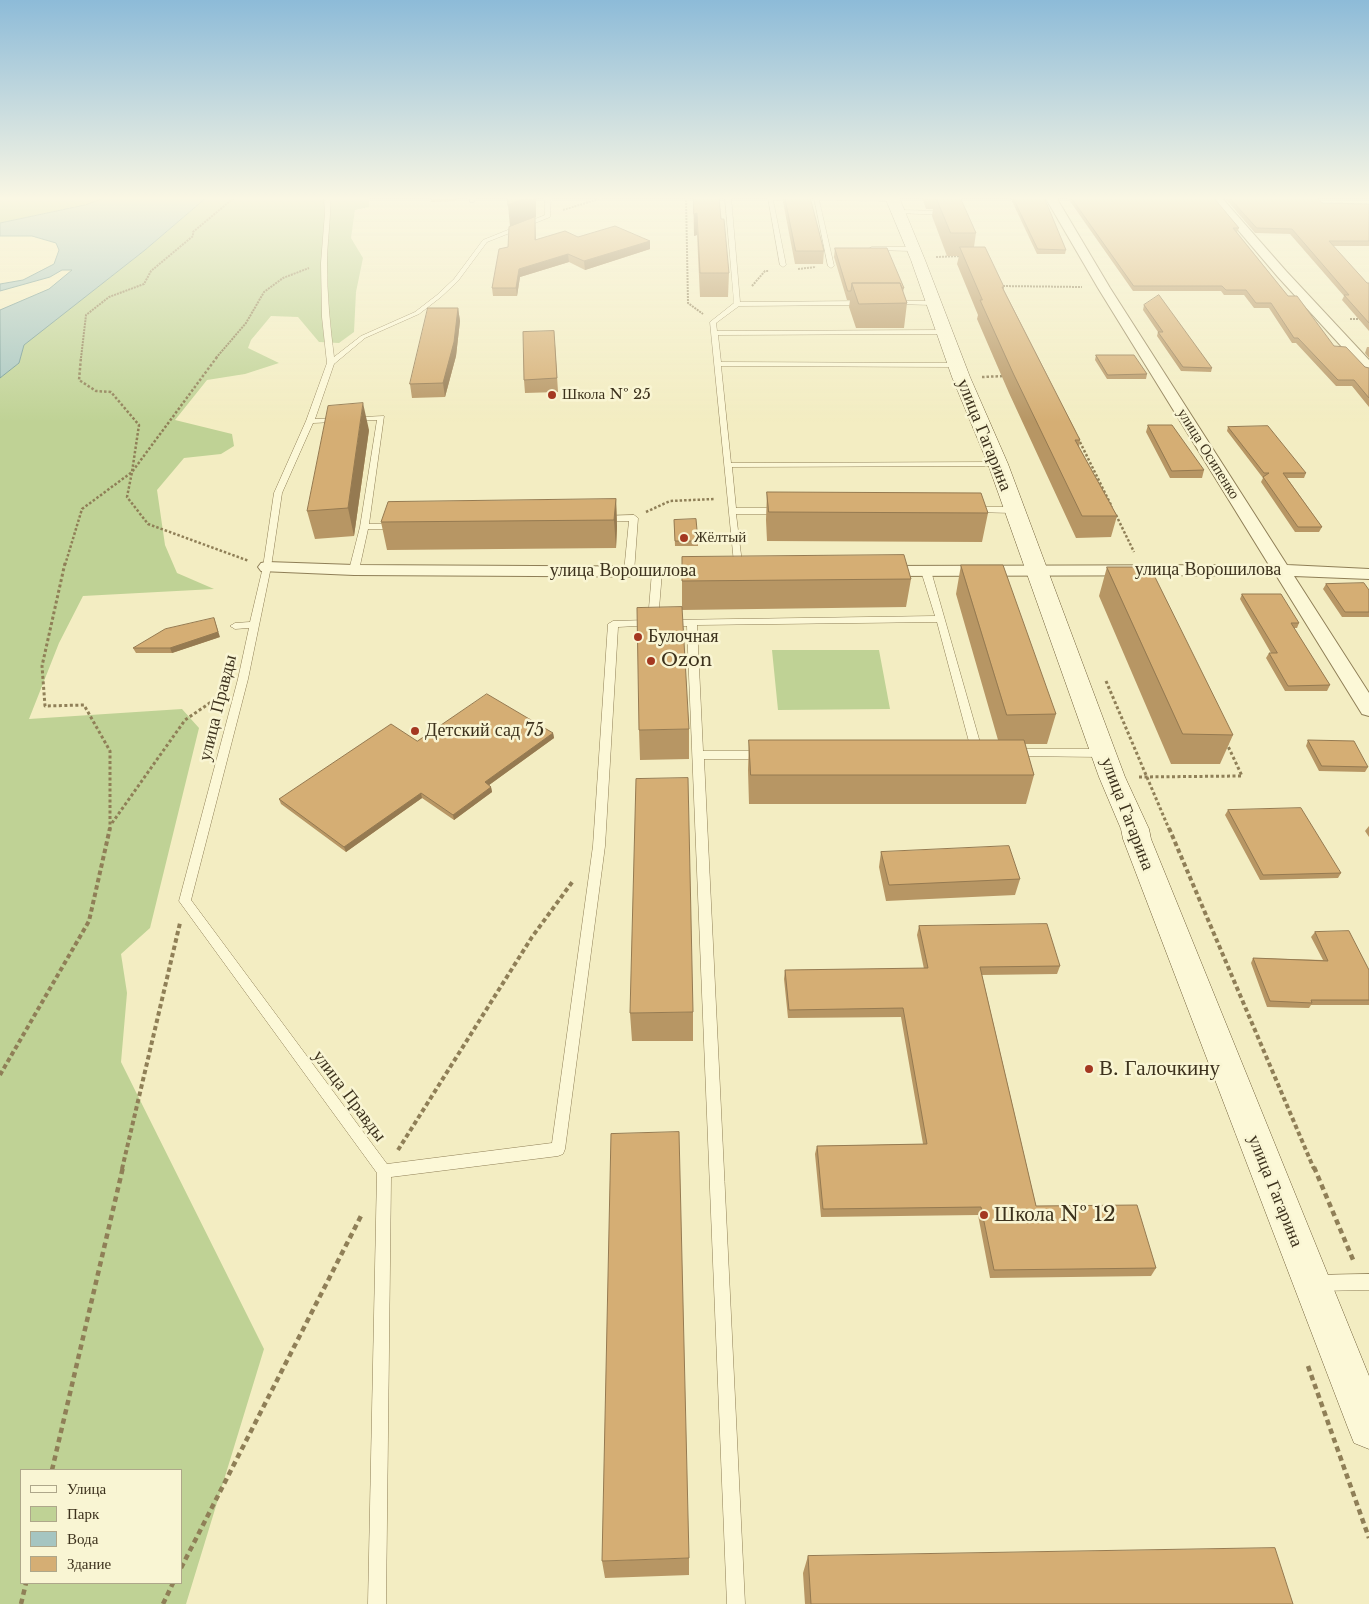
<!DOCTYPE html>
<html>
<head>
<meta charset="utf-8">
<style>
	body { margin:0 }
	#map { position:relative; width:1369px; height:1604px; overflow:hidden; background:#f3edc2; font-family:"Libre Baskerville",serif }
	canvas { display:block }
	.legend { position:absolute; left:20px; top:1469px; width:162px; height:115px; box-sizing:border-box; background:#f9f5d3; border:1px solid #aea78a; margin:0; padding:6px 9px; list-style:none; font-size:15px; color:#3d321d }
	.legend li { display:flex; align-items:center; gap:10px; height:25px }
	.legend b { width:25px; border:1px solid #aea78a }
</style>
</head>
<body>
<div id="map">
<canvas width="1369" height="1604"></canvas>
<ul class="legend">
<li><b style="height:6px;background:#fcf8d7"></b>Улица</li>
<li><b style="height:14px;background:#bfd295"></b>Парк</li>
<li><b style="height:14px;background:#a5c5c1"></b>Вода</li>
<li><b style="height:14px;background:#d5ae74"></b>Здание</li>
</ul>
</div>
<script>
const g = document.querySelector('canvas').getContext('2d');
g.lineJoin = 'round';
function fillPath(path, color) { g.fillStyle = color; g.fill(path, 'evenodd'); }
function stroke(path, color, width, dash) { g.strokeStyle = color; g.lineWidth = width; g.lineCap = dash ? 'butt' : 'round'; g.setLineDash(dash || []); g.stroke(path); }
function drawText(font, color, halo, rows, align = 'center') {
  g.font = font + ' "Libre Baskerville",serif'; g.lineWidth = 5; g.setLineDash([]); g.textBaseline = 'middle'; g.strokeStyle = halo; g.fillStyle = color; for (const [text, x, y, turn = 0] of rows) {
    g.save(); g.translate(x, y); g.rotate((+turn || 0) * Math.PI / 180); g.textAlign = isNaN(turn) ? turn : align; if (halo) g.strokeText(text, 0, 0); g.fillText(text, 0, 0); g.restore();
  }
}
const green = new Path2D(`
	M0 197H107L85 205 0 223Z
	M207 197H369V207L355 210 351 238 363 258 356 292 354 332 339 343 319 342 298 317 271 316 251 340 248 348 279 363 245 374 207 380 175 420 232 434 234 446 221 454 184 458 157 490 165 545 177 573 214 589 83 596 59 643 29 719 182 709 199 728 150 928 121 954 127 993 121 1062 264 1349 186 1604H0V378L19 363 23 345 145 250ZM21 1470H181V1583H21Z
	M772 650H879L890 709 778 710Z`);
const water = new Path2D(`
	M107 197H207L145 250 24 345 19 363 0 378V310L49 289 72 270H62L50 277 0 291V284L23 280 54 264 59 250 56 243 32 236H0V223L85 205Z`);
const pathFar4 = new Path2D(`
	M686 197 688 303 703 314
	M563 210 605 197
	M936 257 963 256
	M798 269 816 267
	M752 286 765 271H769
	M1000 286 1082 287
	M1350 319H1369
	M81 358 86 315 109 297 144 284 151 271 193 236V232L235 197
	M216 358 246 323 264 292 283 278 309 268`);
const pathFar3 = new Path2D(`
	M217 357 132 472 127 497 148 524 249 561
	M982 377 1004 376
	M1078 438 1112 507
	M646 512 670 501 714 499
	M1116 515 1134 552
	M65 565 82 509 132 472 139 425 111 392 96 391 79 380 81 357`);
const pathFar2 = new Path2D(`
	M65 563 42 666 45 706 84 705 110 751V829
	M1106 681 1169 829
	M1139 777 1242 776 1227 744
	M112 823 185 720 220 696`);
const pathFar1 = new Path2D(`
	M1169 828 1314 1169
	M0 1075 89 921 110 828
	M398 1150 532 937 573 881
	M122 1169 180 923`);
const path = new Path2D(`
	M1314 1167 1354 1262
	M1308 1366 1369 1538
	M52 1470 123 1167
	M181 1568 362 1214
	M21 1604 26 1583
	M163 1604 173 1583`);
const service = new Path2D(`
	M324 197H330C331 220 327 241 327 264 327 295 330 326 334 357L361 336 415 312 437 295 454 279 483 240 545 215V197H551L550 217 487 242 458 281 441 297 419 314 365 338 334 364 315 419 384 416 369 524 398 523 402 526 398 529H368L359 570 354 573 351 572 349 570 360 527 377 420 313 423 282 493 271 567 248 679 191 900 387 1164 552 1143 593 846 608 624 613 621 648 620 652 572 657 569 662 572 658 621 655 625 618 627 605 846 565 1149 563 1154 558 1156 391 1177 386 1604H368L377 1173 179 901 238 679 249 628 235 629 230 626 235 623 250 622 263 567 274 493 306 421 327 363 322 317 321 263 325 213Z
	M469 197H475L474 202H470Z
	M725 197H731L740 302 865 301 868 303 865 305 739 306 716 323 717 331 944 330 947 332 944 334 718 335 721 362 956 363 960 365 956 367 721 366 731 463 998 462H1001V466L732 467 736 508H780L784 511 780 514H736L743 571 741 573H735L710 322 734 303Z
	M768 197 802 198 799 200H773L786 265 783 267 780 265Z
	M814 197H893L896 199 893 201 819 200 834 266 831 268 828 266Z
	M898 210 947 211 950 213 947 215 896 213Z
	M872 247H913L916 249 913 251 870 250 869 249Z
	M893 301H934L937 303 934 305 891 304 890 303Z
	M973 507H1014L1018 510 1014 513 970 512 969 510Z
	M634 515 638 518 634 572 629 575 624 572 629 521 603 522 599 519 603 516Z
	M926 568 931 571 983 753 982 756 977 757 972 753 937 622 697 625 703 751H762L767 755 762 759H704L745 1604H727L687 626H668L663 623 668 620 935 616 921 571Z
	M1014 749H1103L1108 753 1103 757 1010 756 1009 753Z
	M1369 1274V1290L1316 1291 1310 1289 1308 1283 1310 1277 1316 1275Z`);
const minor = new Path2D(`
	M1045 197H1056L1110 288 1287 565 1369 569V579L1294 576 1369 693V716L1362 714 1276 575 878 576 872 575 869 571 872 567 878 566 1269 565 1098 288Z
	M1210 197H1221L1286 271 1369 360V372L1364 371 1278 277Z
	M267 562 354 565 713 567 719 568 722 572 719 576 713 577 354 575 261 571 258 567 261 563Z`);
const secondary = new Path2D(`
	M885 197H899L925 260 970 377 1008 464 1125 777 1149 829 1151 839 1369 1376V1449L1354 1443 1348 1428 1123 839 1121 829 1099 777 988 464 952 377 911 260Z`);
const wall = new Path2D(`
	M430 197H456V201L431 202Z
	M693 197H719L721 219 729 273 728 297H700L697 235 694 236Z
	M783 197H810L824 251 823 264H795L783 202Z
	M922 197H960L976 233 974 247 1004 287V290L1080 440 1079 447 1117 516 1111 537 1076 538 1009 393 977 319 978 315 957 264 959 256H947L932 216 933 209H926Z
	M1010 197H1044L1066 250 1065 254H1037Z
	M1067 197H1213L1239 228 1237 232 1288 296 1334 346 1365 367 1369 368V407L1352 386H1336L1296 343H1292L1269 308H1254L1244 295H1224L1221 291H1133Z
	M1224 197H1316L1322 203 1369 204V246H1333L1367 283H1369V331L1342 300 1344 296 1290 234 1255 233Z
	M535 217 536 240 578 237 650 241V249L585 270 569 262 520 277 517 296H493L492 288 508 247 509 227 536 217Z
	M835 248 904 288 903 292 907 303 904 328H856L849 307 850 300H847L834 257Z
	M1144 305 1212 368 1211 372 1181 371 1157 336 1158 332 1143 310Z
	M458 308 460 321 456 356 445 397 412 398 410 384Z
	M555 344 558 392 525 393 524 380Z
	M1367 347H1369V358L1365 353Z
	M1096 355 1147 374 1146 379H1107L1095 360Z
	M1148 425 1204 470 1202 478H1170L1146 432Z
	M1228 427 1306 473 1304 478H1287L1322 527 1319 532H1295L1261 482 1263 478 1227 431Z
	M369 430 354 536 315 539 307 511Z
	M767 492 988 513 982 542 767 541 766 520Z
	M616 499 617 527 616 548 387 550 381 522Z
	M674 520 698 541V546H675Z
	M682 557 911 579 906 607 682 610Z
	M961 565 1056 714 1047 744H1025L1034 775 1026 804H749L748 770 749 740H998L956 594Z
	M1107 567 1233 735 1220 764H1171L1099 596Z
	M1326 584 1369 590V617H1342L1323 589Z
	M1242 594 1299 623 1297 628H1294L1330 685 1327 691H1285L1266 658 1269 653H1271L1240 599Z
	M220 637 172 653H136L133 648Z
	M689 729V759L640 760 639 730Z
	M553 733 554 738 489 785 491 787 492 792 454 820 422 798 346 852 281 804 279 799 417 741Z
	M1308 740 1368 767 1365 772 1319 771 1306 746Z
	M1228 810 1341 873 1338 878 1260 880 1225 815Z
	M1369 826V837L1365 831Z
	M881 852 1020 879 1015 895 886 901 879 867Z
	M919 926 1060 966 1057 974 982 975 1036 1206 1156 1268 1151 1276 990 1278 978 1215 821 1217 815 1154 817 1146 923 1144 901 1017 788 1018 784 979 785 970 924 969 917 935Z
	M1315 932 1369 970V1005H1311L1309 1008 1267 1007 1251 963 1253 958 1323 960 1311 937Z
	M693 1012V1041H632L630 1013Z
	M808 1556 1293 1604H805L803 1573Z
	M689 1558V1575L605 1578 602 1561Z`);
const shadedWall = new Path2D(`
	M527 197H536V217H535L536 248 535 240 510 227 508 205Z
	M697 213V235L694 236V214Z
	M650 241V249L585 270 584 261Z
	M568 254 569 262 520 277 517 296 516 288 519 269Z
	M458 308 460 321 456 356 445 397 443 383Z
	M363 403 369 430 354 536 348 508Z
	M616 499 617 527 616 548 614 520Z
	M214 618 220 637 172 653 170 648Z
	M553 733 554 738 485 788V782Z
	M491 787 492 792 454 820 453 815Z
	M421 793 422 798 346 852 344 847Z`);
const building = new Path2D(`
	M508 197H527L508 205Z
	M694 197H719L721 219H724L729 273H700L697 213 694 214Z
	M785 197H810L824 251H796Z
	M936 197H960L976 233H951Z
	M1013 197H1044L1066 250 1038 249Z
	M1071 197H1213L1239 228H1233L1288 296H1297L1334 346 1346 347 1365 367 1369 368V398L1354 380H1338L1298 338H1294L1271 303H1256L1246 290H1226L1222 286H1134Z
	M1229 197H1316L1322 203 1369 204V241H1329L1367 283H1369V323L1344 295H1349L1292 229 1257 228Z
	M535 217V240L565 231 578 237 615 226 650 241 584 261 568 254 519 269 516 288H492L499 249 508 247 509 227Z
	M960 247H985L1004 287H1002L1080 440H1075L1117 516H1082L1013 373 980 300H982Z
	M835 248H887L904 288H902L900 283H852L851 291H848Z
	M852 283H900L907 303 859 304Z
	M1159 295 1212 368 1183 367 1158 332H1163L1144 305Z
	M428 308H458L454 342 443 383 410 384Z
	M554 331 557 378 524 380 523 332Z
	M1096 355H1134L1147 374 1108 375Z
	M363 403 348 508 307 511 328 406Z
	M1148 425H1172L1204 470 1172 471Z
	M1268 426 1306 473H1283L1322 527H1298L1263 477 1269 473H1264L1228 427Z
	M767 492 981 493 988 513 769 512Z
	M616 499 614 520 381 522 388 502Z
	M696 519 698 541H675L674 520Z
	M904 555 911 579 682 581V557Z
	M961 565H1003L1056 714 1007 715Z
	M1107 567H1150L1233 735 1183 734Z
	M1364 583 1369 590V612H1345L1326 584Z
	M1242 594H1281L1299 623H1291L1330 685 1288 686 1269 653H1277Z
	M682 607 689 729 639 730 637 608Z
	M214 618 218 632 170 648H133L165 629Z
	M487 694 553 733 485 782 491 787 453 815 421 793 344 847 279 799 391 724 417 741Z
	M749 740H1024L1034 775H751Z
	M1308 740 1354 741 1368 767 1322 766Z
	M688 778 693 1012 630 1013 636 779Z
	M1301 808 1341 873 1263 875 1228 810Z
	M1009 846 1020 879 889 885 881 852Z
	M1047 924 1060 966 980 967 1036 1206 1137 1205 1156 1268 994 1270 981 1207 823 1209 817 1146 927 1144 903 1008 789 1010 785 970 928 968 919 926Z
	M1349 931 1369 970V1000H1311L1312 1003 1270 1001 1253 958 1328 961 1315 932Z
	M679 1132 689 1558 602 1561 611 1134Z
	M1275 1548 1293 1604H811L808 1556Z`);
const markers = [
	[552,395,5,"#a43821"],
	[684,538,5,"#a43821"],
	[638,637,5,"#a43821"],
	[651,661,5,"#a43821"],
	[415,731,5,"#a43821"],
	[1089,1069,5,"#a43821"],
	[984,1215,5,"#a43821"]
];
const farPoinames = [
	["Школа № 25",562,395],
	["Жёлтый",694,538]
];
const farStreetnames = [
	["улица Осипенко",1208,454,58]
];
const streetNames = [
	["улица Гагарина",984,435,68],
	["улица Ворошилова",1208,570],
	["улица Ворошилова",623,571],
	["улица Правды",218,708,-76],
	["улица Гагарина",1127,814,69],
	["улица Правды",349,1096,53],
	["улица Гагарина",1275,1191,68]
];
const poiNames = [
	["Булочная",648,637],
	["Ozon",661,661],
	["Детский сад 75",425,731]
];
const nearPoinames = [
	["В. Галочкину",1099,1069],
	["Школа № 12",994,1215]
];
fillPath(green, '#bfd295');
fillPath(water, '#a5c5c1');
stroke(water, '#6a9492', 1);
stroke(service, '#8f7f57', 1);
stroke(minor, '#8f7f57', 2);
stroke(secondary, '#71603a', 1);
stroke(pathFar4, '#8f7f57', 2, [2, 1]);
stroke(pathFar3, '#8f7f57', 2.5, [2.5, 2]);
stroke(pathFar2, '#8f7f57', 3, [3, 2.5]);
stroke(pathFar1, '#8f7f57', 4, [4.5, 3]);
stroke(path, '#8f7f57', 4.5, [5.5, 4]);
fillPath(service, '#fcf8d7');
fillPath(minor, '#fcf8d7');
fillPath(secondary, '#fcf8d7');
fillPath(wall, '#b79664');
fillPath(shadedWall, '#957a51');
fillPath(building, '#d5ae74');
stroke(building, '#957a51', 1);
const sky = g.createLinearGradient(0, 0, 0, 422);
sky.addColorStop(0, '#8dbbd8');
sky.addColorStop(0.47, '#faf7e4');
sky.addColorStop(1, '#faf7e400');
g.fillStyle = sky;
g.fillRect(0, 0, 1369, 422);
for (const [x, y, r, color] of markers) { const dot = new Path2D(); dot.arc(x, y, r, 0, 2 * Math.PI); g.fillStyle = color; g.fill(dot); stroke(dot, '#f9f5d3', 2); }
drawText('15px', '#3d321d', '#f9f5d3', farPoinames, 'left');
drawText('15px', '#3d321d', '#f9f5d3', farStreetnames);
drawText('18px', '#3d321d', '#f9f5d3', streetNames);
drawText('18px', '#3d321d', '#f9f5d3', poiNames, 'left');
drawText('21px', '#3d321d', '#f9f5d3', nearPoinames, 'left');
</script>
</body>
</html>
